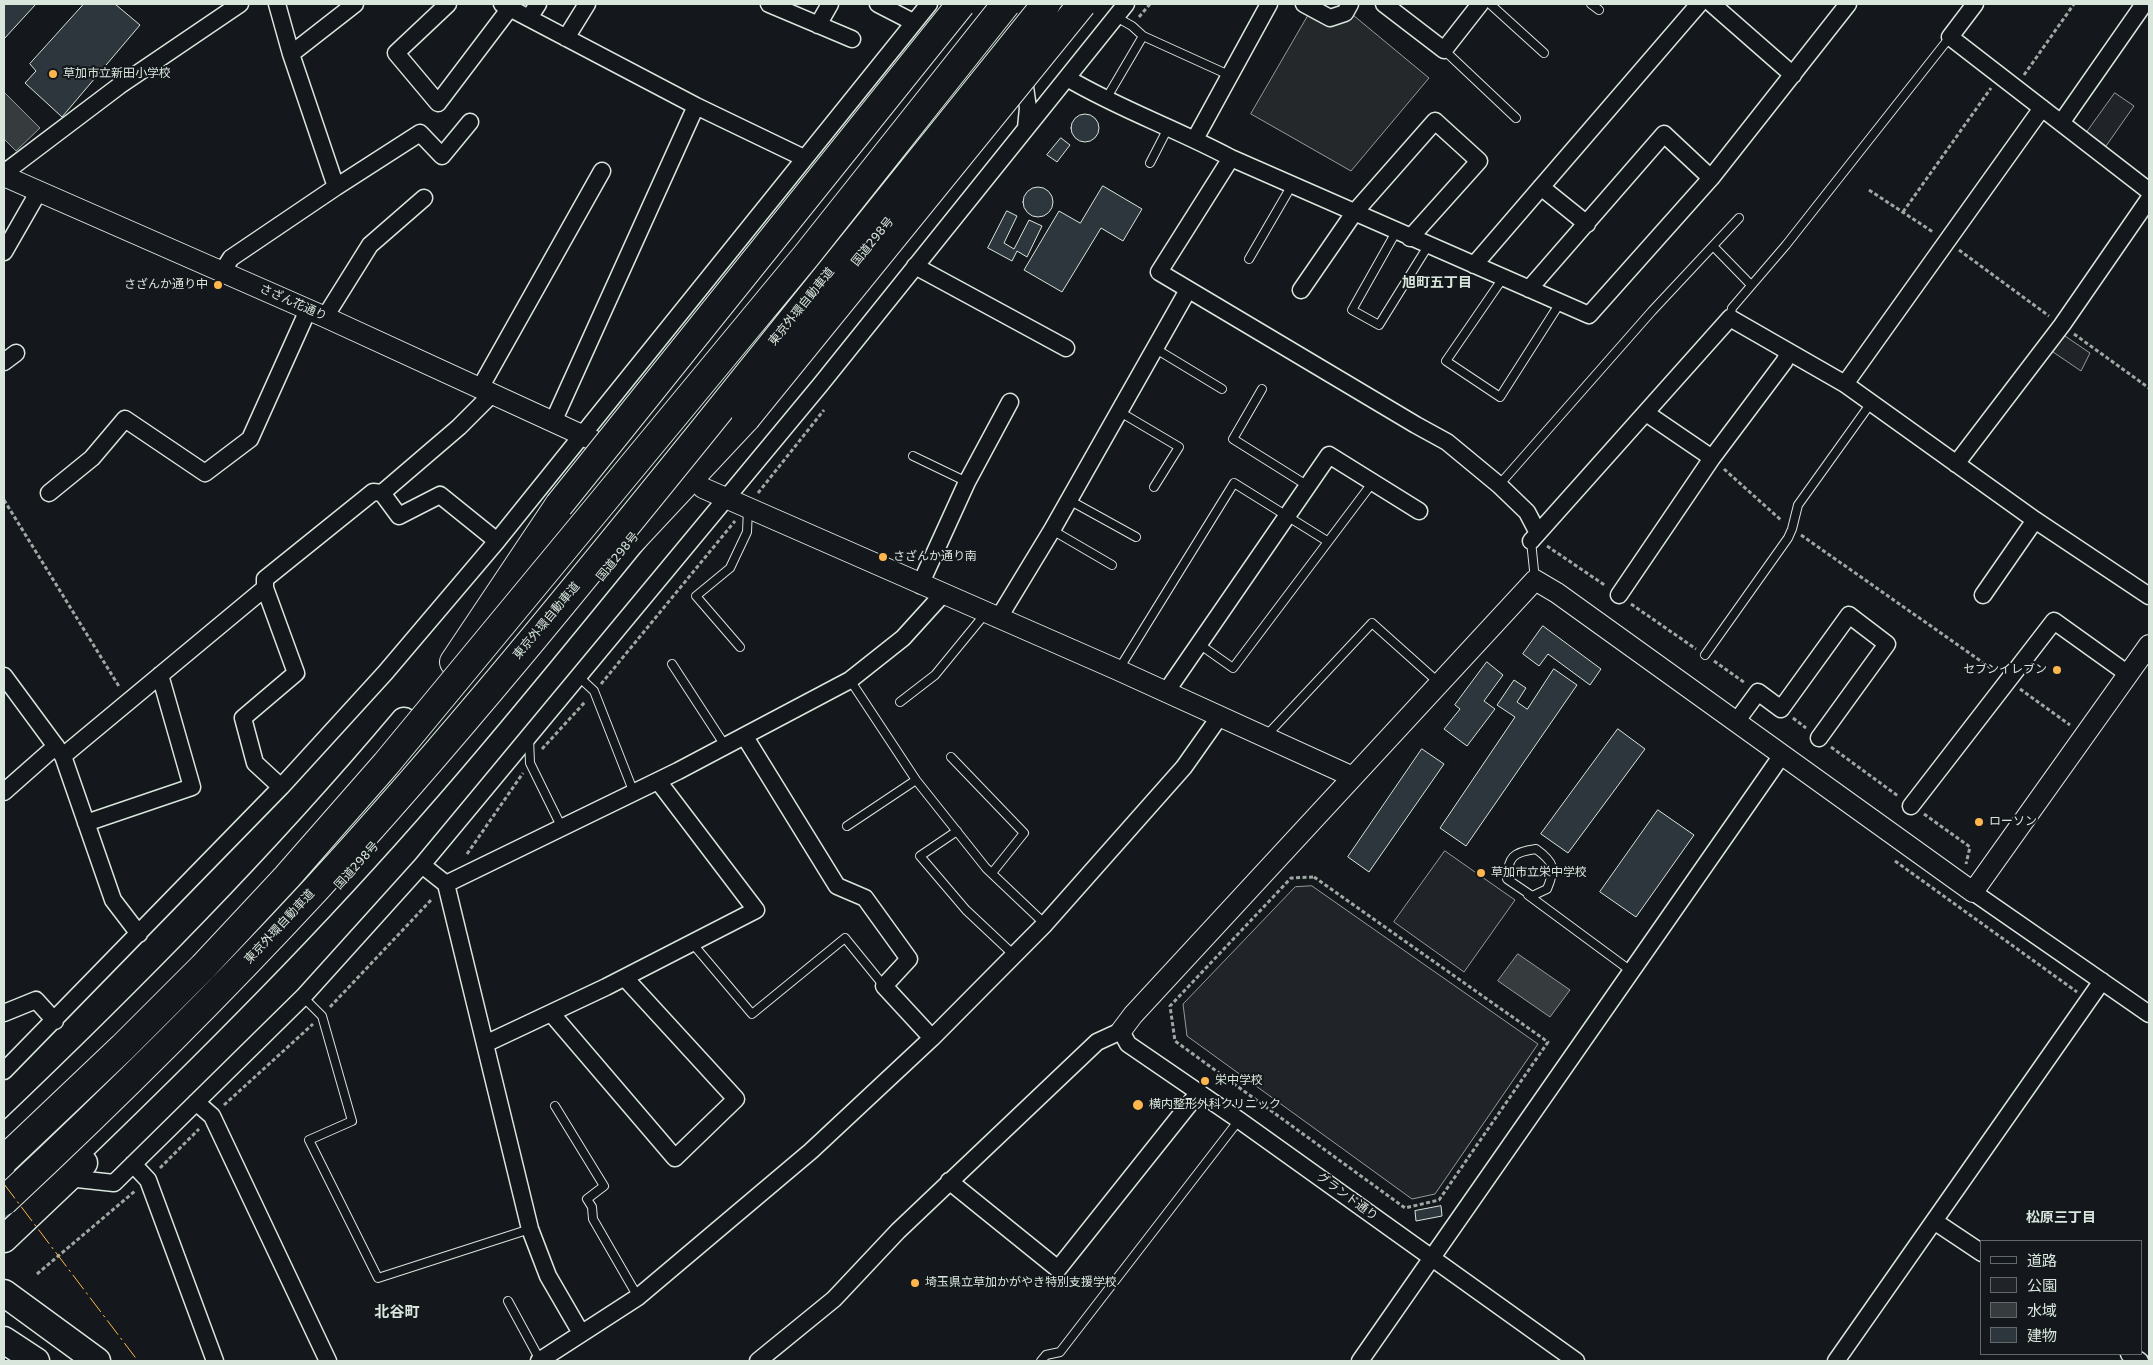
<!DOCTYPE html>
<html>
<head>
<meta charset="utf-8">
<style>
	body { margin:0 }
	#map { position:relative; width:2153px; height:1365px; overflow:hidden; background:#14181c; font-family:"DejaVu Sans","Noto Sans JP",sans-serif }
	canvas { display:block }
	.frame { position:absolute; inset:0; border:5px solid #d8e6dc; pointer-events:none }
	.legend { position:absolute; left:1980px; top:1240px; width:162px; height:115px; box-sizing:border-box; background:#14181c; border:1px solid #626a69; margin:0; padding:6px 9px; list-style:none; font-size:15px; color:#d8e6dc }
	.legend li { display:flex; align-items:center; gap:10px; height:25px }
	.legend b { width:25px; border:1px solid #626a69 }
</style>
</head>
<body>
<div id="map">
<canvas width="2153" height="1365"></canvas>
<div class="frame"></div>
<ul class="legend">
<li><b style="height:6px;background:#14181c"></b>道路</li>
<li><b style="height:14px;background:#202428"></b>公園</li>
<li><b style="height:14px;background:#363b3e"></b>水域</li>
<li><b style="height:14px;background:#2c363c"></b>建物</li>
</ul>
</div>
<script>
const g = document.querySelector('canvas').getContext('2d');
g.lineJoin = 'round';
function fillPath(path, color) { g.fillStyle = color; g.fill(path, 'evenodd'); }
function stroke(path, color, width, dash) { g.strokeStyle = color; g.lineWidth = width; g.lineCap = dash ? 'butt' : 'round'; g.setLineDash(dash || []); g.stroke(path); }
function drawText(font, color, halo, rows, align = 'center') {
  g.font = font + ' "DejaVu Sans","Noto Sans JP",sans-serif'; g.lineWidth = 4; g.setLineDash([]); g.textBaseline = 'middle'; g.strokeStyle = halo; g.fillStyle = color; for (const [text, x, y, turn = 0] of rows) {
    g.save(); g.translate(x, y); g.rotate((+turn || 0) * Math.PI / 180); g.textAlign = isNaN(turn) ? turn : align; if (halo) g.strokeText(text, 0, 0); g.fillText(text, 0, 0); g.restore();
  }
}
const green = new Path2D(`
	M2115 93 2134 106 2106 146 2087 132Z
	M2065 336 2090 353 2081 371 2053 352Z
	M1445 851 1515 900 1464 972 1394 922Z
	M1312 886 1538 1044 1435 1194 1412 1199 1187 1036 1183 1004 1295 887Z`);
const parking = new Path2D(`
	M1309 14 1353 15 1429 78 1351 171 1251 114Z`);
const water = new Path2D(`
	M4 92 40 128 16 151 4 139Z
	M1518 954 1570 990 1550 1017 1498 981Z`);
const building = new Path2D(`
	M4 4H36L4 39Z
	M84 4H115L140 25 62 117 25 83 36 71 30 64Z
	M1071 128a14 14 0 1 1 28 0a14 14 0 1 1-28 0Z
	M1061 138 1070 145 1057 162 1047 155Z
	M1103 186 1142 209 1123 241 1101 228 1062 292 1024 270 1059 211 1080 223Z
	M1023 202a15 15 0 1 1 30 0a15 15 0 1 1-30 0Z
	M1007 211 1017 216 1004 243 1014 249 1029 220 1042 226 1027 257 1017 251 1012 261 988 248Z
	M1543 626 1601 669 1590 685 1548 654 1539 666 1523 654Z
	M1487 662 1503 675 1484 701 1495 709 1467 746 1444 729 1460 709 1455 705Z
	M1554 669 1577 685 1466 846 1440 828 1515 717 1497 705 1514 680 1526 688 1517 702 1527 709Z
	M1618 729 1645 749 1568 853 1541 834Z
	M1422 749 1444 764 1369 872 1348 857Z
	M1658 810 1694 835 1636 917 1600 892Z
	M1441 1206 1442 1216 1416 1221 1415 1211Z`);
const trunkTunnel = new Path2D(`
	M4 1220 58 1170`);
const path = new Path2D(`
	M1139 17 1150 4
	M2024 75 2074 4
	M1869 190 1933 232
	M1903 212 1991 88
	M1959 250 2049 316
	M2074 334 2149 388
	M1724 469 1782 521
	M758 493 824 410
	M4 500 120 688
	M1801 535 1995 671
	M1547 546 1606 586
	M1631 604 1696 649
	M1714 661 1745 683
	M601 684 735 521
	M2020 689 2070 725
	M1793 718 1806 728
	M1831 747 1898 796
	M542 749 585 702
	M1924 814 1970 847 1966 864
	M467 854 523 773
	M1895 861 2077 992
	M1314 877 1548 1042 1439 1200 1405 1208 1175 1041 1170 1006 1291 878Z
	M330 1007 432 899
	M224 1105 313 1024
	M160 1168 199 1129
	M37 1274 135 1191`);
const service = new Path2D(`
	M1490 4 1544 53
	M1591 4 1599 10
	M1116 17 1132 26 1143 36 1231 76
	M1444 50 1516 118
	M1106 99 1143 36
	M1150 163 1168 128
	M1396 232 1352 310 1379 325 1428 246
	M1713 246 1751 285
	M1249 259 1292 185
	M1503 278 1446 361 1500 397 1560 303
	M1730 318 1732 308 1786 245 1950 37
	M1156 349 1222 389
	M1262 389 1233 439 1308 486
	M1120 412 1179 447 1154 487
	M913 456 967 482
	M1499 485 1652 311 1739 218
	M1069 500 1136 537
	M1052 530 1112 565
	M1531 541 1535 580
	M1199 644 1233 668 1373 482
	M740 647 696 596 730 568 747 532 748 509
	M1705 655 1788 538 1792 529 1798 505 1871 403
	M672 664 726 747
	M1119 669 1234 483 1327 541
	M579 677 594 691 634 793
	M850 680 916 780 986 868 1045 924
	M900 702 935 675 985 614
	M1266 736 1372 623 1438 682
	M529 738 530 763 562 828
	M951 757 1024 833 992 873
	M847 826 916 780
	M957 831 920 856 966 910 1015 956
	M1536 849C1554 862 1556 868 1547 889L1532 896 1507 879C1508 857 1513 852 1536 849Z
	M1528 895 1631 971
	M692 943 752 1014 845 938 884 986
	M303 997 322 1016 352 1121 309 1140 378 1278 530 1229
	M555 1106 604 1186 587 1199 592 1207 593 1219 638 1297
	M508 1301 540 1360
	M1041 1361 1046 1355 1060 1352 1239 1120`);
const minor = new Path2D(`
	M277 4 291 54 336 187
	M448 4 396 53 438 103 510 8
	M502 4 696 106 804 158
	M769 4 852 39
	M878 4 913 22
	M1304 4 1330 18 1345 13 1350 4
	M1384 4 1444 50 1480 4
	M1712 4 1793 75
	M1975 4 1950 37 2149 191
	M529 18 538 4
	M818 25 830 4
	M566 38 587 4
	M291 54 355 4
	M1023 73 1028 108 1026 128
	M1067 78C1119 109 1177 129 1231 158L1589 315 1711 178 1848 4
	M2061 123 2144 4
	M1195 139 1269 4
	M1231 158 1159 272 1416 425 1447 442 1499 485 1527 512 1538 533
	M4 173 119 86 240 4
	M1541 187 1587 224
	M4 252 39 191
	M1474 265 1699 4
	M915 266 1066 348
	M222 272 231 258 336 187 420 133 442 156 470 122
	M1529 289 1664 134 1711 178
	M1301 290 1354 213 1435 121 1479 161 1410 238
	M325 317 370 245 424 198
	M4 362 16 353
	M1845 384 2042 108
	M480 388 602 171
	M1646 413 1712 458 1784 362 1789 352
	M553 422 696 106
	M1956 464 2062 325 2149 199
	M49 493 92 458 125 419 205 473 250 439 308 310
	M382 493 399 516 440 495 497 541
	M1531 541 1730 318 1845 384 2035 520 2149 596
	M920 585 967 482 1010 402
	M265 588 296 673 243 718 255 763 281 787
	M1619 595 1712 458
	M1983 595 2035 520
	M998 619 1052 530 1188 290
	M4 676 63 756 113 900 139 934
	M1166 692 1329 455 1419 511
	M1736 722 1758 692 1781 709 1849 615 1887 644 1819 738
	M745 737 837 886 865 898 909 959 884 986 932 1038
	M63 756 265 588V579L373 492 382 493 459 427 492 394
	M4 792 56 746
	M1911 806 2054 621 2128 674
	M86 823 192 787 160 675
	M422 865 446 884 678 771 850 680 903 638 942 595
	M446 884 530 1229 548 1276 581 1333
	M1973 892 2149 1014
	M4 1013 36 1000 55 1021
	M551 1013 675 1158 736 1099 625 978
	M485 1044 606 987 756 910 658 781
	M4 1071 281 787 385 673 497 541 929 4
	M196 1102 212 1116 328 1361
	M133 1164 148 1180 215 1361
	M68 1178 114 1183 303 997 422 865 821 384 1126 4
	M949 1181 1058 1269 1199 1092
	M1934 1221 1982 1253
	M2129 1354 2140 1361
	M539 1361 638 1297 811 1151 932 1038 1045 924 1184 767 1220 716
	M758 1361 834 1299 898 1231 1097 1042 1121 1031 1128 1044 1239 1120 1576 1361
	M1360 1361 1782 755
	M1836 1361 2102 981`);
const tertiary = new Path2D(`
	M4 176 325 317 597 442
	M703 488 1118 670 1353 777
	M1121 1031 1133 1015 1535 580 1557 593 1973 892 2149 645`);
const trunk = new Path2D(`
	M1031 44 1064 4
	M527 572 771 274 986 4
	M12 1131C149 1000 282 866 404 721
	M59 1169C186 1047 311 922 427 788 502 702 573 613 645 525
	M4 1239 84 1163
	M4 1293 97 1361
	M4 1340 36 1361`);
const motorway = new Path2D(`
	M631 541 746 418
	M454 662 559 505`);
const motorwayBridge = new Path2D(`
	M746 418 1082 4
	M559 505 961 4
	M4 1160 123 1047 203 967 287 877 386 764 806 256 1006 4
	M4 1201C111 1101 215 998 315 890 451 742 579 584 706 427 819 286 933 145 1046 4`);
const power = new Path2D(`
	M4 1184 138 1361`);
const markers = [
	[53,74,5,"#ffb74d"],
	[218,285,5,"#ffb74d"],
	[883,557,5,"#ffb74d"],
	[2057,670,5,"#ffb74d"],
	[1979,822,5,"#ffb74d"],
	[1481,873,5,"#ffb74d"],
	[1205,1081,5,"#ffb74d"],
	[1138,1105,6,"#ffb74d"],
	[915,1283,5,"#ffb74d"]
];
const poiNames = [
	["草加市立新田小学校",63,74],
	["さざんか通り中",208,285,"right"],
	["さざんか通り南",893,557],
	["セブンイレブン",2047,670,"right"],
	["ローソン",1989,822],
	["草加市立栄中学校",1491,873],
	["栄中学校",1215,1081],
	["横内整形外科クリニック",1149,1105],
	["埼玉県立草加かがやき特別支援学校",925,1283]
];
const streetNames = [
	["国道298号",873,242,-51],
	["さざん花通り",293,303,24],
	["東京外環自動車道",802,307,-51],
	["国道298号",618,557,-51],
	["東京外環自動車道",547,621,-50],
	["国道298号",357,866,-48],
	["東京外環自動車道",280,927,-47],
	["グランド通り",1347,1197,36]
];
const neighbourhoodNames = [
	["旭町五丁目",1437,283],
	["松原三丁目",2061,1218]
];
const quarterNames = [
	["北谷町",397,1313]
];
fillPath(green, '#202428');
stroke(green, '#939e99', 1);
fillPath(parking, '#24282b');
stroke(parking, '#939e99', 1);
fillPath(water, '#363b3e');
stroke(water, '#939e99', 1);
fillPath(building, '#2c363c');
stroke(building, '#d8e6dc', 1);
stroke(trunkTunnel, '#313739', 26, [26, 13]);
stroke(service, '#d8e6dc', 10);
stroke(minor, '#d8e6dc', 19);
stroke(tertiary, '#d8e6dc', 22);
stroke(trunk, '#d8e6dc', 29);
stroke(motorway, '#d8e6dc', 30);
stroke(path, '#9da8a2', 3, [4, 2.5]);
stroke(service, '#14181c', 8);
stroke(minor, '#14181c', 16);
stroke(tertiary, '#14181c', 20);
stroke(trunk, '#14181c', 26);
stroke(motorway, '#14181c', 28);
stroke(motorwayBridge, '#d8e6dc', 30, []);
stroke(motorwayBridge, '#14181c', 28);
stroke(power, '#ffb74d', 1, [18, 4, 2.5, 4]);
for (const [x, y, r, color] of markers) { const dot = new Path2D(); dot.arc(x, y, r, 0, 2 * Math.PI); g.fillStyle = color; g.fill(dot); stroke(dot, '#14181c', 2); }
drawText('12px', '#d8e6dc', '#14181c', poiNames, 'left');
drawText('12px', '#d8e6dc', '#14181c', streetNames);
drawText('bold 14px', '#d8e6dc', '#14181c', neighbourhoodNames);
drawText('bold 15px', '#d8e6dc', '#14181c', quarterNames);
</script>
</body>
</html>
